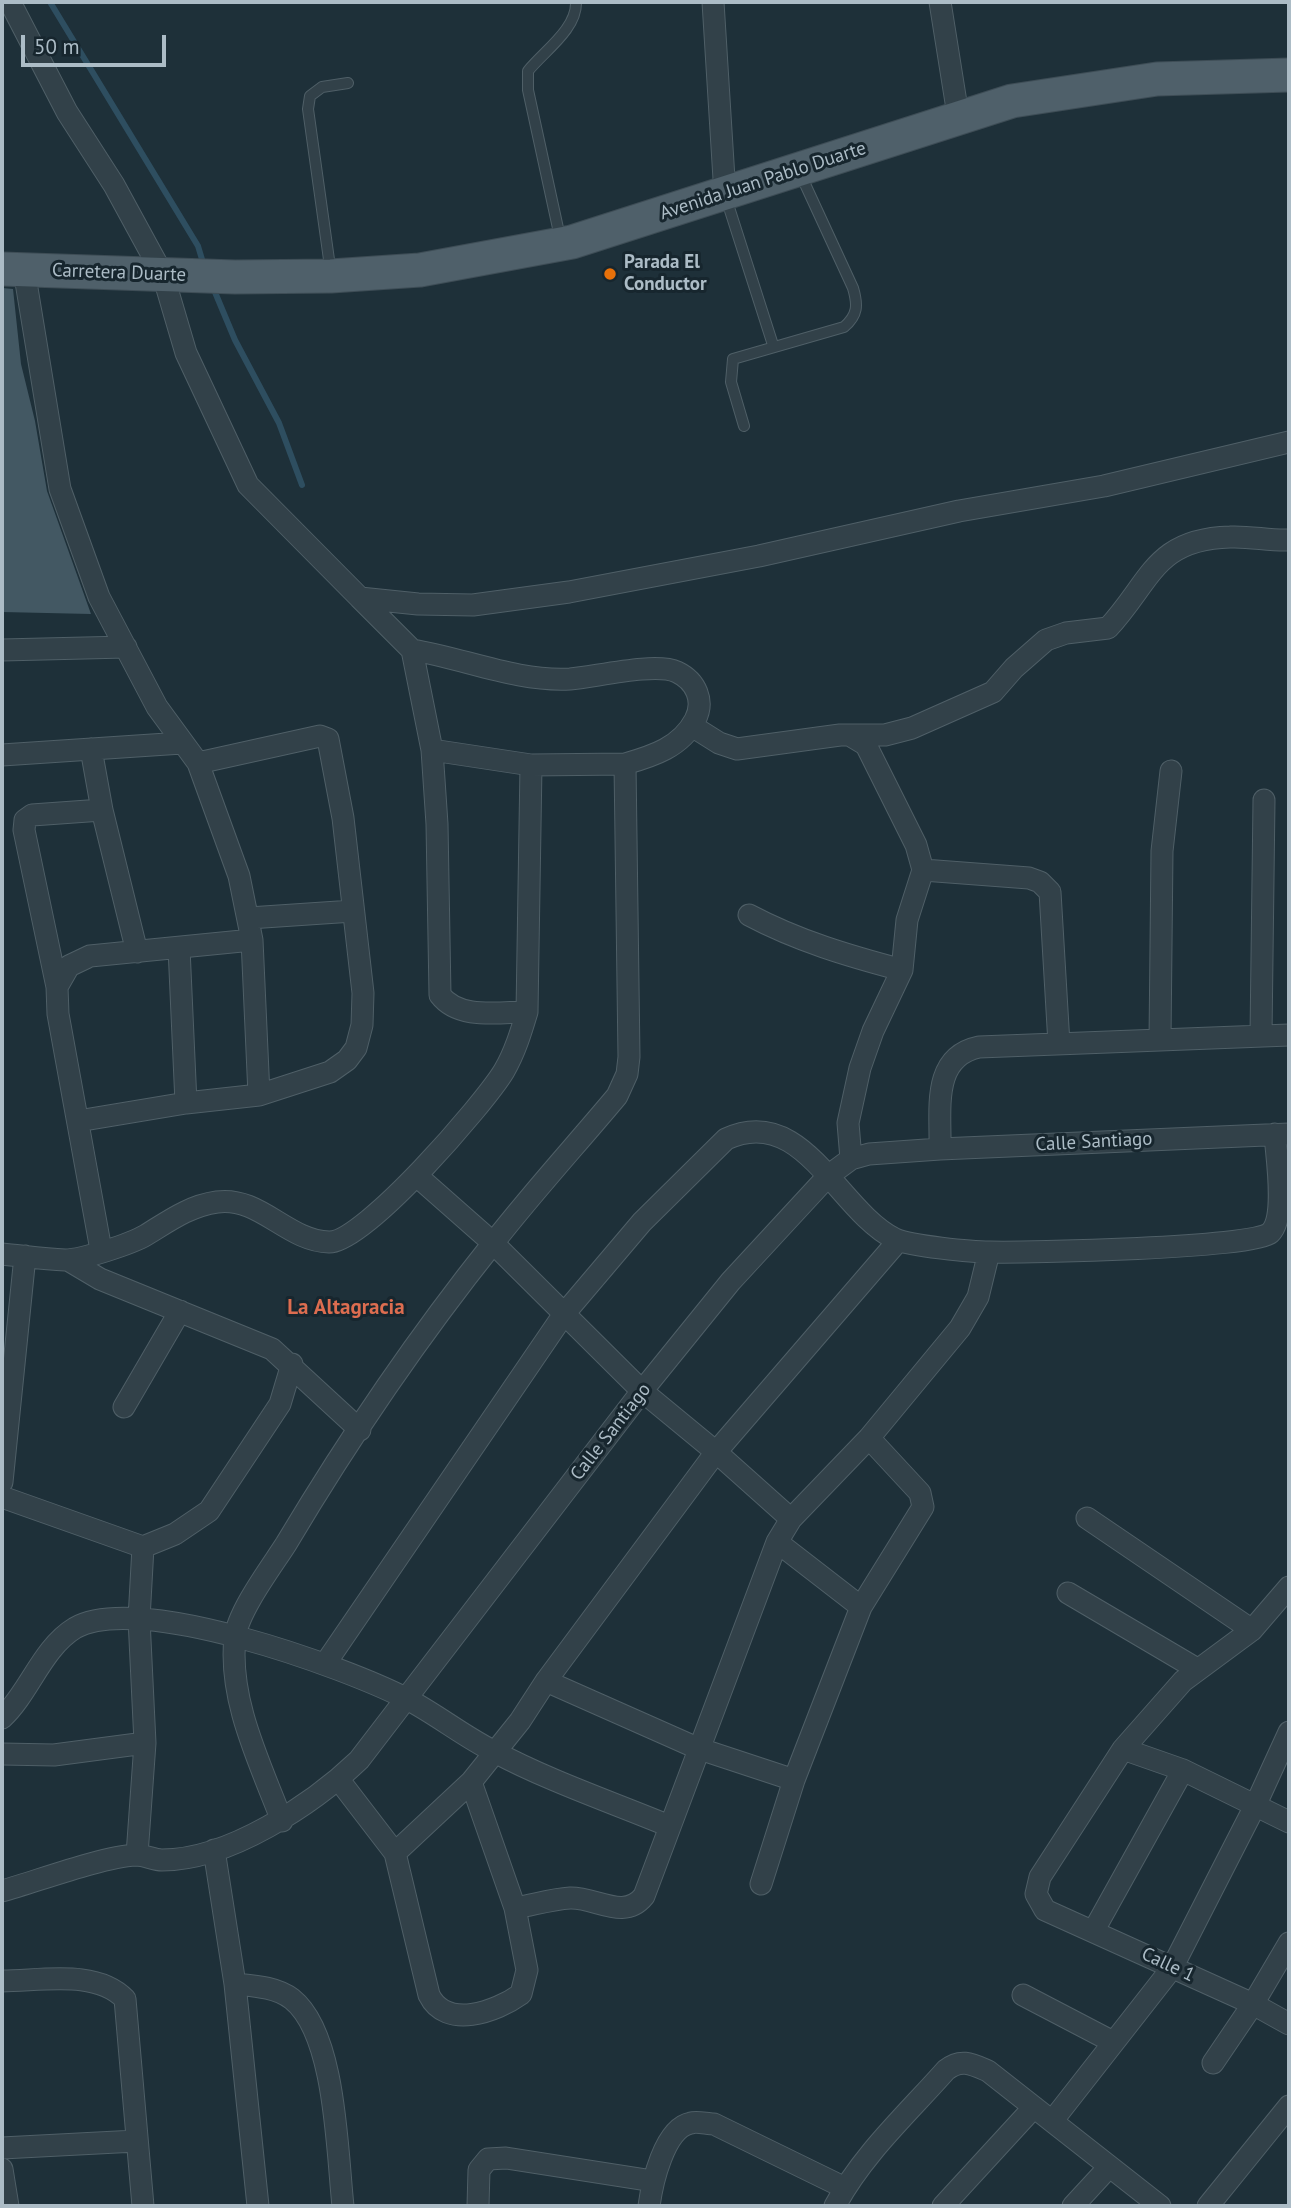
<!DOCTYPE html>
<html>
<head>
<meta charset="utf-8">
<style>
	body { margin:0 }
	#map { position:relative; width:1291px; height:2208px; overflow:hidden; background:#1e3039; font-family:"PT Sans",sans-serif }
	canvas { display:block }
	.frame { position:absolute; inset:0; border:4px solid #acbcc6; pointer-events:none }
	.scale { position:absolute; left:21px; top:35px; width:145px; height:32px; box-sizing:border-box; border:4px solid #acbcc6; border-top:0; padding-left:9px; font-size:21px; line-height:24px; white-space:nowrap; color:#acbcc6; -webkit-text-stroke:5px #17262e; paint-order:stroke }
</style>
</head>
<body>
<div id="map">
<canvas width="1291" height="2208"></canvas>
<div class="frame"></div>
<div class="scale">50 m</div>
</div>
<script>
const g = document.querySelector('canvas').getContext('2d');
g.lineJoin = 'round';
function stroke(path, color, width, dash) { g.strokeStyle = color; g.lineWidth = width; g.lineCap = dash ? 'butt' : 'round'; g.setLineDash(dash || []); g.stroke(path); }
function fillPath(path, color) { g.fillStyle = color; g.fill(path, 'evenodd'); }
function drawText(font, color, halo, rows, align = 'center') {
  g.font = font + ' "PT Sans",sans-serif'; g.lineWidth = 6; g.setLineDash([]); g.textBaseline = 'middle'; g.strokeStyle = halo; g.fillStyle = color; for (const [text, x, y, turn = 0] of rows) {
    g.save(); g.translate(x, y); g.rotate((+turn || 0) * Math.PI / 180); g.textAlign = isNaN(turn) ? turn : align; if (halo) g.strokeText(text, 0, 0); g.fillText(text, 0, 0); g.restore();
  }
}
const stream = new Path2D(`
	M50 2 198 246 204 266
	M212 285 235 340 279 423 302 485`);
const building = new Path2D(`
	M2 288 13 289 21 364 35 421 47 491 91 614 2 612Z`);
const service = new Path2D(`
	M726 198 773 345
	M561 242 528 90V71C544 51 577 29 576 2
	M331 274 308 109 310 96 322 87 348 83
	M744 426 731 382 733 359 844 327C858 315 858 305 853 288L799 171`);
const minor = new Path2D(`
	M10 2 67 112 114 185 163 275 186 353 248 485 360 598 418 604 473 605 569 592 759 556 959 511 1104 486 1289 442
	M713 2 725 195
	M940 2 958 115
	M24 270 60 489 99 597 157 707 198 763 239 876 252 940 259 1095
	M2 650 126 647
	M412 650C463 658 517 682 570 679 595 677 655 662 677 672 696 681 705 701 695 720 681 747 653 756 625 764
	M692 726 719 743 737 749 840 735H885L912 728 993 692 1014 668 1046 640 1066 633 1108 628C1151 582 1154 539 1230 537 1250 536 1270 541 1289 540
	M91 749 102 810 137 952
	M432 750 437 824 440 995C459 1020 499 1012 527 1012
	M2 755 182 743
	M923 870 1029 878 1040 882 1050 892 1059 1044
	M749 915C798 941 849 956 902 970
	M249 918 353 911
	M179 948 186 1103
	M57 987 69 966 90 956 252 940
	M1261 1036 1264 800
	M1160 1040 1162 851 1171 771
	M78 1121 186 1103 259 1095 330 1072 347 1060 356 1048 362 1025 363 993 343 818 328 739 320 736 198 763
	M940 1149C941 1110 931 1057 979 1047L1289 1035
	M851 1159 848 1123 860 1068 873 1031 902 970 907 920 923 870 916 845 866 745 851 736
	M417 1176 493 1243 642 1391 716 1452 791 1519
	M101 1250 58 1014 57 987 24 830 25 820 32 815 102 810
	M2 1254C23 1256 44 1259 65 1260 81 1260 131 1244 146 1235 169 1221 189 1206 217 1202 260 1196 287 1241 329 1242 364 1243 484 1104 504 1071 515 1052 521 1032 527 1012L531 765 432 750 412 650 360 598
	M68 1260 100 1279 272 1349 360 1430
	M124 1407 180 1311
	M2 1482 25 1256
	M2 1497 143 1547
	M1087 1518 1252 1630
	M1289 1587 1252 1630 1183 1681 1123 1749 1040 1877 1036 1894 1045 1910 1253 2004 1289 2024
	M1068 1593 1197 1669
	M861 1607 923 1507 920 1493 869 1438
	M325 1664 564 1314 642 1222 726 1139C803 1103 837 1210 895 1239 910 1246 972 1252 990 1252 1026 1253 1254 1248 1270 1233 1287 1217 1276 1155 1275 1134
	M546 1681 697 1748 794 1780
	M2 1718C29 1693 42 1648 75 1628 138 1592 345 1667 407 1699 436 1714 463 1736 493 1751 549 1781 611 1802 669 1826
	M1123 1749 1183 1770 1289 1822
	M2 1754 54 1755 145 1743
	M339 1780 395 1853 429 1995C446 2030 496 2012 521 1994L527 1970 515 1908C533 1905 552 1899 570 1898 596 1897 624 1921 644 1896L777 1542 791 1519 869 1438 960 1328 978 1297 989 1252
	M471 1782 515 1908
	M282 1821C260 1763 228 1700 235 1637 238 1611 272 1566 286 1544 348 1440 418 1337 494 1242 533 1192 576 1145 617 1096L627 1074 629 1057 625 764 531 765
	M214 1850 235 1984 258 2206
	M395 1853 471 1782 520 1721 546 1681 716 1452 898 1241
	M137 1855 145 1743 139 1619 143 1547 175 1534 209 1511 280 1404 292 1364
	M761 1884 794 1780 861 1607 777 1542
	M2 1891C38 1881 101 1857 136 1855 145 1855 154 1860 162 1860 229 1860 313 1804 359 1760L642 1391 731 1281 828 1176 851 1159 869 1154 940 1149 1289 1134
	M1094 1930 1183 1770
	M2 1981C41 1981 96 1969 125 1999L143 2206
	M235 1984C255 1986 276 1987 292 1999 336 2034 337 2152 343 2206
	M1023 1995 1113 2042
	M1213 2063 1253 2004 1289 1943
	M1053 2120 1172 1968 1256 1804 1289 1732
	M2 2148 136 2141
	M2 2169 8 2206
	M478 2206 479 2170 488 2159 506 2158 653 2181
	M649 2206C652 2184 664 2128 691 2123 697 2121 707 2124 714 2124L845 2188
	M835 2206C862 2155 908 2113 946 2070 961 2058 972 2064 988 2071L1160 2206
	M943 2206 1034 2107
	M1073 2206 1109 2167
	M1208 2206 1289 2106`);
const primary = new Path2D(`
	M2 269 235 277 331 276 420 270 572 242 1012 101 1157 79 1289 75`);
const markers = [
	[610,274,7,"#e8710a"]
];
const streetNames = [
	["Avenida Juan Pablo Duarte",763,181,-18],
	["Carretera Duarte",119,273,2],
	["Calle Santiago",1094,1142,-3],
	["Calle Santiago",611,1432,-52],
	["Calle 1",1168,1965,25]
];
const poiNames = [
	["Parada El",624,263],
	["Conductor",624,285]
];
const neighbourhoodNames = [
	["La Altagracia",346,1308]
];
stroke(stream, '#2e4e60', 6);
fillPath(building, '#435863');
stroke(service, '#4f5f67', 12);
stroke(minor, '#4f5f67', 23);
stroke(primary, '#3e4d56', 35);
stroke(service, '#324149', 10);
stroke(minor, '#324149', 21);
stroke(primary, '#4f606a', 33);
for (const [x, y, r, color] of markers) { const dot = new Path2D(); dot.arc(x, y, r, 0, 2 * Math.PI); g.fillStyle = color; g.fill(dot); stroke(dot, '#17262e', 2.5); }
drawText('19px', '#acbcc6', '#17262e', streetNames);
drawText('bold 19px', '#acbcc6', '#17262e', poiNames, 'left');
drawText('bold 21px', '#dd6d50', '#17262e', neighbourhoodNames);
</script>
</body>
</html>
